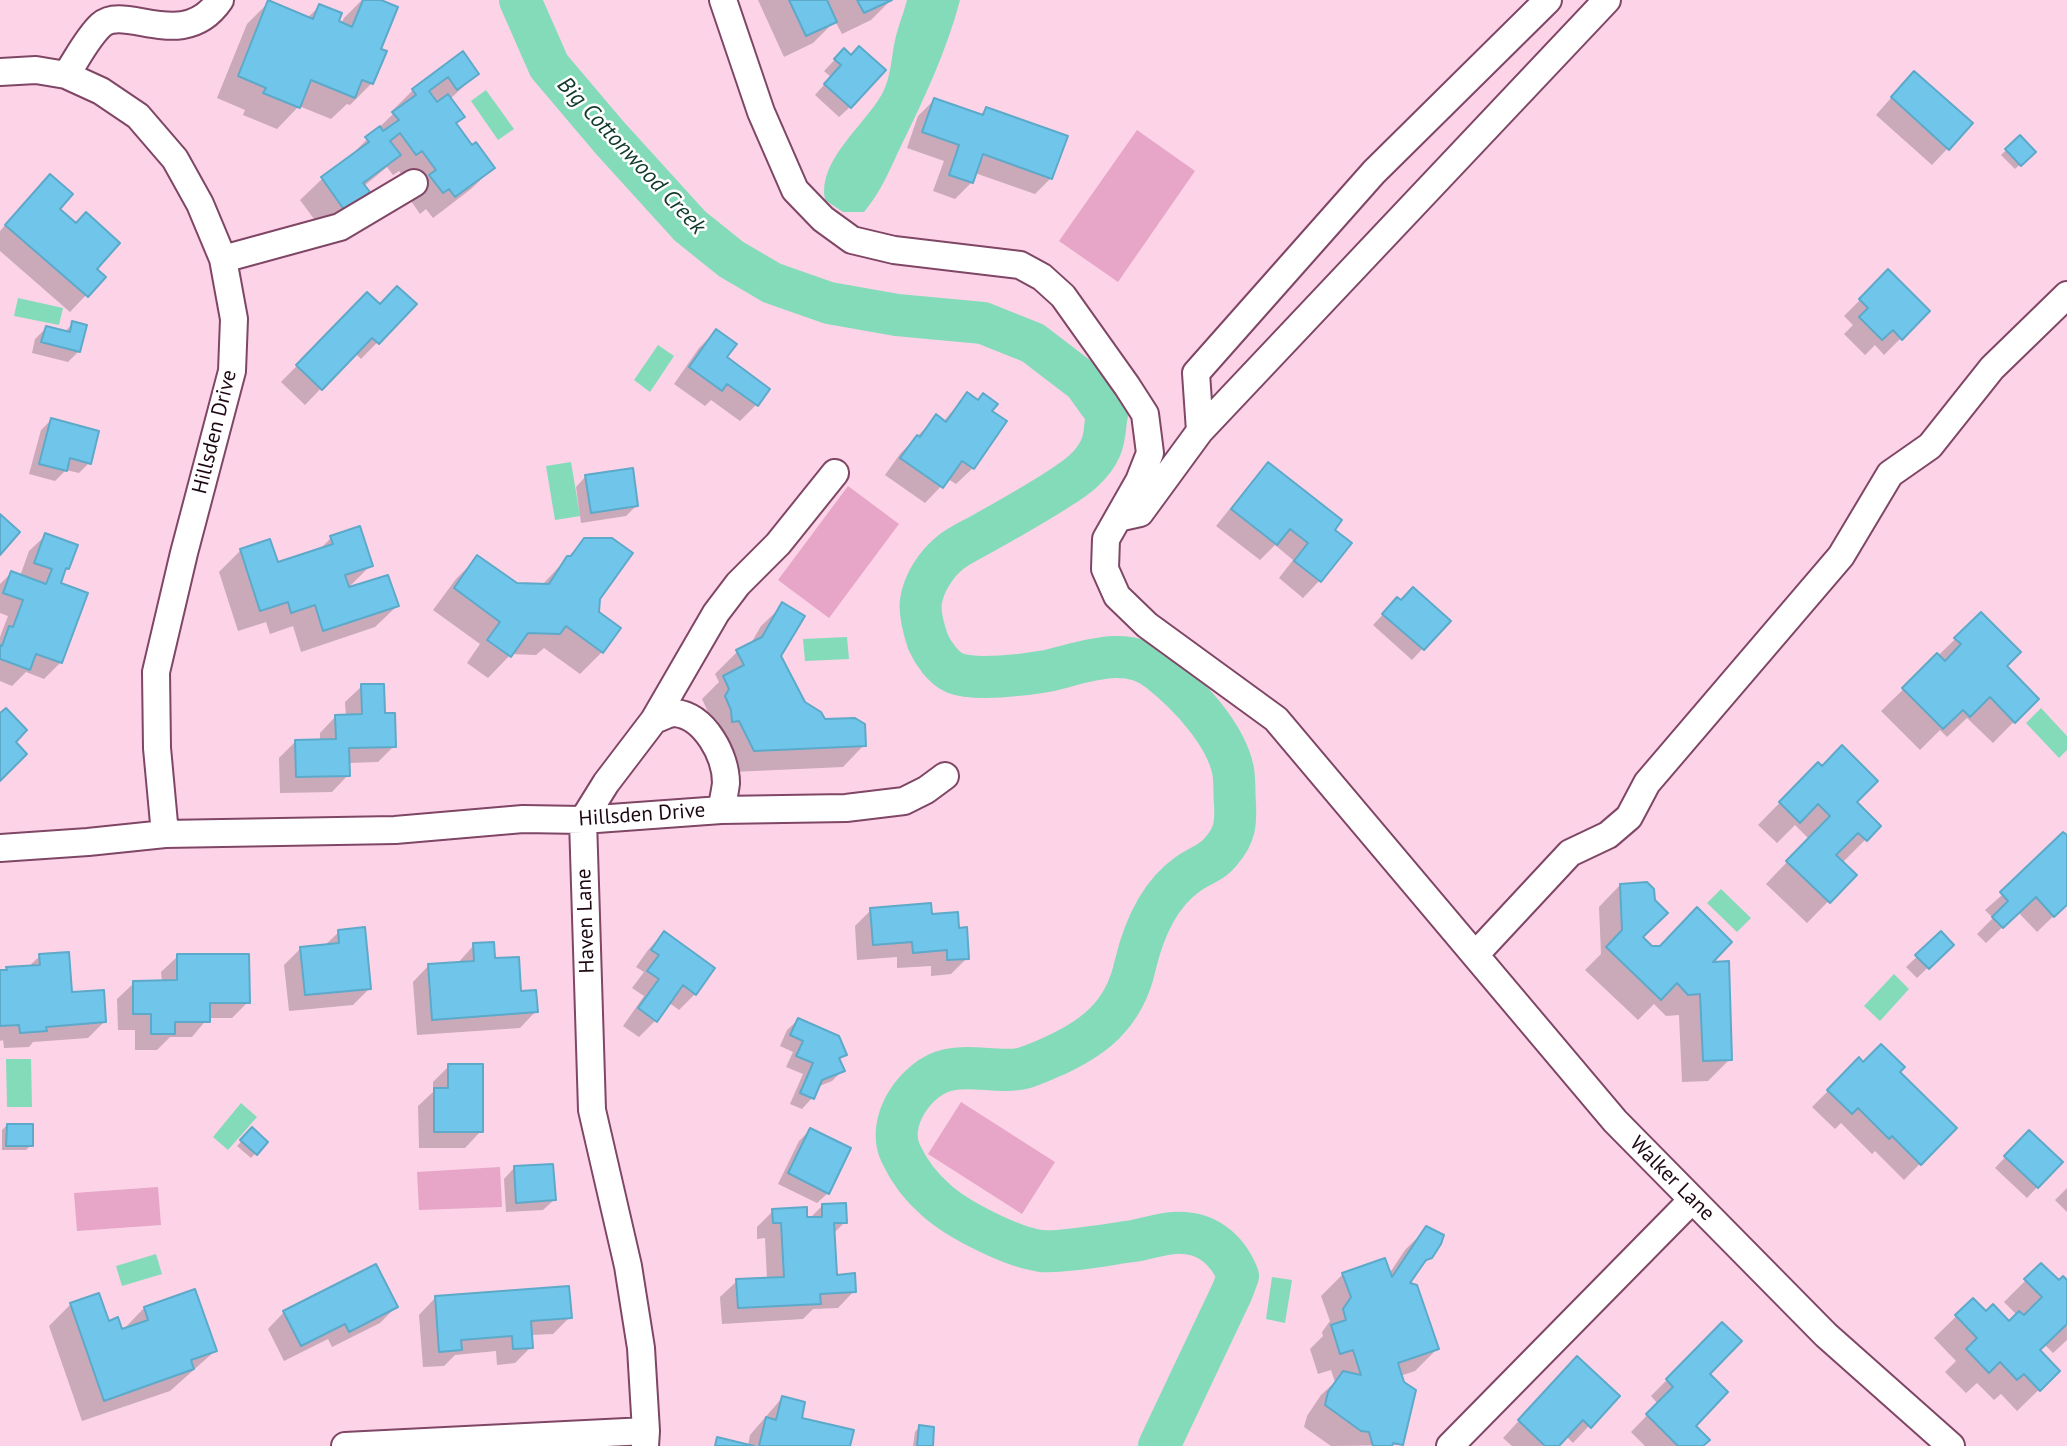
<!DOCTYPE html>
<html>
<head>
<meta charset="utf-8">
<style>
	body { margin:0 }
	canvas { display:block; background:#fcd3e7 }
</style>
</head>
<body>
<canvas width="2067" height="1446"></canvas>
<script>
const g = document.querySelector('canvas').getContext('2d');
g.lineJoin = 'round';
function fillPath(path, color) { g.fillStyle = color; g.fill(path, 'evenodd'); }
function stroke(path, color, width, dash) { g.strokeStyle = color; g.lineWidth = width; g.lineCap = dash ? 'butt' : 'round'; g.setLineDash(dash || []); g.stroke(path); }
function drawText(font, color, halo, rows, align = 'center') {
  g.font = font + ' "PT Sans",sans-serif'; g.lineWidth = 5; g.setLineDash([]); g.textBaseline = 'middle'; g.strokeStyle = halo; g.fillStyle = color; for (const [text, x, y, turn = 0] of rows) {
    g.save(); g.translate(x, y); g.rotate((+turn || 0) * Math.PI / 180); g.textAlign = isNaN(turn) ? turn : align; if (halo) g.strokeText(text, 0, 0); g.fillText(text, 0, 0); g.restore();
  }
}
const green = new Path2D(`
	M1137 130 1195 171 1118 282 1059 241Z
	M848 486 899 524 829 618 778 580Z
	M961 1102 1055 1162 1022 1214 928 1154Z
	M500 1167 502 1207 419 1210 417 1172Z
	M158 1187 161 1225 77 1231 74 1193Z`);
const water = new Path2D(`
	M907 0H960C947 50 924 99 901 146 890 169 881 192 864 212H843L825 200C817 161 864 126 882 94 892 76 891 55 896 36 899 24 904 12 907 0Z
	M486 90 514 129 498 140 471 101Z
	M18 298 63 308 59 325 14 316Z
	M658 345 674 356 650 392 634 380Z
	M571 462 580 516 555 520 546 466Z
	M847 637 849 659 805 661 803 639Z
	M2041 708 2067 736V750L2059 758 2026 723Z
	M1721 889 1751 918 1737 932 1707 903Z
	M1894 974 1909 989 1880 1021 1864 1006Z
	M31 1059 32 1107H7L6 1059Z
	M241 1103 257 1117 228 1150 213 1137Z
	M156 1254 162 1274 122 1286 116 1266Z
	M1272 1277 1292 1280 1285 1323 1266 1319Z`);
const shadow = new Path2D(`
	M362 0H376L379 49 372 83 350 105 347 104 331 119 299 106 277 129 243 115 245 110 217 98 247 24 269 2 307 18 320 6 341 24 344 18Z
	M758 0H891L871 20 842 34 835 21 813 43 784 57Z
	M844 50 850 57V107L839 117 815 95 831 77 824 71Z
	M462 54 477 74 450 99 463 117 455 125 471 148 493 168 471 189 433 218 426 209 420 214 409 198 415 192 399 171 393 175 387 167 364 186 368 192 346 214 323 231 300 200 322 179 345 161 393 114 391 112 413 90Z
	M1898 90 1948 148 1932 165 1876 115Z
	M934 100 979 116 986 109 1051 178 1035 194 975 173 972 182 955 199 933 191 944 161 907 148 918 116Z
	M2020 137 2033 152 2015 169 2001 155Z
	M34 192 95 269 103 277 70 312 0 251V231Z
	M1888 272 1928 311 1884 355 1875 345 1865 355 1844 334 1853 325 1844 316Z
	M367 294 379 306 414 305 361 359 355 353 305 405 281 382Z
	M73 323 79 351 68 362 32 353 35 339 46 328 64 333Z
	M716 331 725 358 768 389 756 405 740 421 711 400 705 406 674 384 699 348Z
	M967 394 1005 422 973 468 956 484 948 479 925 503 885 475 900 454 936 417 943 422Z
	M51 420 89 463 79 473 66 470 55 481 29 474 41 430Z
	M1268 464 1332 530 1349 543 1319 581 1303 598 1279 578 1293 560 1275 545 1260 560 1216 526 1252 481Z
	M586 476 637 505 626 516 581 523 576 487Z
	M46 535 68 568 63 573 59 584 61 662 44 679 26 672 12 686 0 681V637L8 616 0 613V584L11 573 20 576 29 551Z
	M331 538 371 565 346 590 397 606 375 627 301 652 293 626 270 634 266 622 238 631 219 572 241 550 277 564 318 551Z
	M585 539 602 652 580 674 544 648 536 655 511 654 488 678 467 663 480 644 433 610 456 579 478 557 516 585H542Z
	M783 605 779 656 803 703 824 721 864 745 843 767 732 772 704 719 708 712 702 699 719 682 715 674 737 652 750 645 761 626Z
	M1387 610 1448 621 1412 660 1373 625Z
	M1981 614 2004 667 2036 699 1993 743 1967 718 1947 737 1940 730 1920 750 1881 711Z
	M362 686 383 715 394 746 378 762 348 763V775L332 792 280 793 279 758 296 741H320V733L336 716H346L345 702Z
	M1796 786 1855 802 1879 826 1842 863 1854 875 1807 923 1766 884 1809 839 1795 825 1777 843 1758 825Z
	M2067 838V903L2037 932 2018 912 1986 943 1977 934 1993 918 1985 910Z
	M1620 885 1641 937 1651 948 1709 964 1730 1059 1708 1081 1682 1082 1679 1015 1666 1016 1654 1004 1638 1020 1585 970 1601 954 1599 907Z
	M871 910 930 916 958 929 967 958 951 974 931 976V966L897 968V957L857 960 855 926Z
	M339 932 370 988 353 1005 289 1011 284 965 301 948 324 946Z
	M664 933 695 994 679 1010 668 1002 655 1021 639 1037 623 1026 644 996 632 988 644 972 636 967 648 950Z
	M1941 934 1951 945 1917 978 1906 967Z
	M474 945 494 960 536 1011 520 1028 417 1035 413 982 429 965 457 964Z
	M40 956 70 994 104 1022 88 1038 33 1042 29 1047 4 1048 3 1040 0 1041V972L7 969 28 967Z
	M178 956 248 1002 232 1018H208L192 1037H170L157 1050H135V1030H118L117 999 134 983 162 982 161 972Z
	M798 1020 845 1054 839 1061 843 1070 832 1081 817 1087 812 1098 802 1109 790 1104 803 1074 786 1067 793 1052 780 1046 787 1030Z
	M1859 1060 1863 1064 1898 1072 1955 1128 1904 1180 1875 1151 1872 1154 1841 1123 1835 1129 1812 1107Z
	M449 1066 481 1131 465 1148H419L418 1106 433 1092V1082Z
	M7 1125 31 1145 26 1150H2V1130Z
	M252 1130 266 1142 251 1158 237 1146Z
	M810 1130 828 1193 817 1203 778 1184 799 1141Z
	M2029 1132 2061 1162 2027 1198 1995 1168Z
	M514 1168 554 1200 543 1210 506 1212 504 1179Z
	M2067 1188V1212L2055 1200Z
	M822 1206 845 1222 833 1234 835 1276 854 1291 838 1308 813 1309 803 1319 722 1324 720 1297 737 1281 767 1279 765 1238 757 1239V1227L773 1211 809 1219Z
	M1427 1228 1430 1257 1407 1284 1437 1349 1415 1371 1400 1376 1401 1445 1331 1446 1304 1427 1307 1416 1321 1395 1335 1382 1331 1370 1318 1374 1310 1349 1323 1336 1322 1332 1330 1321 1321 1296 1343 1274H1389L1405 1250Z
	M2041 1265 2058 1283 2067 1282V1340L2053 1353 2044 1344 2038 1350 2058 1371 2017 1411 2001 1394 1994 1400 1977 1383 1966 1393 1945 1372 1956 1361 1934 1338 1973 1300 1986 1313 2009 1323 2017 1315 2004 1302Z
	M435 1298 570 1317 553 1334 530 1335 531 1347 515 1363 497 1365 496 1351 455 1355 444 1366 423 1367 419 1315Z
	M71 1304 121 1332 144 1308 215 1351 170 1391 82 1421 49 1326Z
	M396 1307 380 1323 332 1347 328 1339 284 1361 268 1329 284 1312Z
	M1722 1324 1693 1426 1701 1446H1645L1631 1432 1658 1404 1651 1396Z
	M1561 1375 1617 1396 1573 1443 1566 1436 1557 1446H1512L1503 1438Z
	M782 1398 800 1419 849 1446H748L750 1435Z
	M919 1427 931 1446H913L915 1432Z`);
const river = new Path2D(`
	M520 0 549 66 610 138 690 226 731 259 772 283 829 303 897 315 983 323 1033 343 1084 382 1107 414C1105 424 1105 438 1101 447 1093 466 1076 478 1060 488 1034 505 1007 520 980 535 971 540 960 545 951 552 937 563 924 582 921 601 919 613 924 630 928 642 933 653 943 668 955 673 975 681 1025 675 1047 671 1083 663 1126 644 1159 671 1188 694 1225 733 1233 770 1235 781 1234 793 1235 804 1236 823 1235 835 1222 850 1213 863 1200 865 1188 874 1158 895 1143 932 1135 966 1124 1016 1092 1040 1047 1059 1040 1062 1031 1066 1024 1068 1000 1074 973 1064 948 1070 916 1077 885 1122 901 1154 909 1171 922 1188 936 1200 958 1220 1012 1247 1041 1251 1061 1253 1110 1244 1133 1241 1146 1239 1160 1234 1174 1233 1205 1231 1227 1248 1238 1276L1232 1292 1159 1446`);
const building = new Path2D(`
	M268 0 313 19 319 4 342 13 339 21 352 27 363 0H381L398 7 381 49 387 51 373 84 362 80 355 98 311 80 300 108 263 93 266 88 238 76Z
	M789 0H827L837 22 806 36Z
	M857 0H892L864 13Z
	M859 46 886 70 851 108 824 84 841 65 834 59 844 48 851 55Z
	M463 51 479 74 457 90 448 77 429 91 437 102 448 94 465 117 456 123 472 145 476 142 495 168 455 197 449 189 443 193 429 175 436 170 422 151 416 155 400 133 390 141 401 155 363 183 370 192 345 211 321 177 369 142 365 137 380 126 383 131 399 120 392 112 416 95 412 89Z
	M1914 71 1973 123 1949 150 1891 97Z
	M934 98 983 115 986 107 1068 136 1052 179 983 154 973 183 949 175 959 145 922 132Z
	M2020 135 2036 152 2021 166 2005 149Z
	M50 174 73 194 60 209 76 223 86 212 120 243 97 269 106 277 88 297 5 225Z
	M1888 269 1930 311 1902 340 1893 330 1882 340 1859 317 1868 308 1859 299Z
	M397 286 417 304 379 344 372 338 322 390 296 365 367 292 380 304Z
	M72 321 87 325 80 352 41 342 46 326 70 332Z
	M716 329 737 344 727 357 770 389 758 406 727 384 722 391 689 367Z
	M967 392 978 400 983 393 998 404 992 411 1007 421 974 469 962 461 943 488 900 458 917 435 920 437 936 414 946 422Z
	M51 418 99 431 91 464 70 458 67 471 39 464Z
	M1268 462 1342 520 1335 530 1352 543 1321 582 1294 561 1308 543 1290 529 1277 545 1231 509Z
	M633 468 638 506 591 513 585 475Z
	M0 514 20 532 0 555Z
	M360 526 373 566 345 575 349 587 388 575 399 606 323 631 315 605 291 613 288 602 260 611 240 549 270 539 278 562 333 544 330 536Z
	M45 533 78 545 69 569 66 568 61 583 88 593 62 663 36 654 30 670 0 659V645L2 646 9 626 13 627 23 600 3 593 11 571 46 584 52 569 34 563Z
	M584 538H612L633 553 600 599 599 612 621 628 603 653 566 626 560 634 528 633 511 657 487 640 500 622 454 588 477 555 517 583 549 584 567 556H571Z
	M1413 587 1451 621 1424 650 1382 614 1397 597 1401 600Z
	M782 602 805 616 781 656 805 702 821 712 825 719 855 718 865 724 866 746 754 751 739 721 732 722 731 710 725 696 729 689 723 676 744 665 736 650 762 637Z
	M1981 612 2021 652 2007 666 2039 699 2015 723 1990 697 1970 717 1963 710 1943 729 1902 688 1937 653 1945 661 1961 644 1954 638Z
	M361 684H384L385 713H395L396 747 349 748 350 776 296 777 295 740 336 739 335 715 362 714Z
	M6 708 27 730 16 742 27 754 0 781V713Z
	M1842 745 1878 781 1857 802 1881 826 1867 841 1858 833 1836 855 1857 875 1830 903 1786 861 1830 816 1818 804 1800 823 1779 802 1818 762 1822 766Z
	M2063 832 2067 835V905L2054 917 2036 897 2003 928 1992 917 2008 901 2000 892Z
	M1647 882 1654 889 1655 900 1668 913 1643 937 1652 946H1660L1697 907 1732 942 1713 962 1729 961 1732 1060 1703 1061 1700 994 1688 995 1677 983 1661 1000 1606 947 1622 930 1620 884Z
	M931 903 932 914 958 912 959 928 967 927 969 959 947 960V950L913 953 912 942 873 945 870 908Z
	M365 927 371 989 305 995 300 947 339 943 338 930Z
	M664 931 715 968 696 995 683 985 657 1022 638 1008 659 979 647 971 659 955 651 950Z
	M1941 931 1954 945 1929 969 1915 955Z
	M494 942 495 958 519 957 521 991 536 990 538 1012 432 1020 428 964 474 961 473 943Z
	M69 952 72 992 104 990 106 1022 46 1027 47 1031 20 1033 19 1025 0 1026V970H7L6 967 40 965 39 954Z
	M177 954H249L250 1003H210V1022H175V1034H151V1014H133V981L177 980Z
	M798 1018 839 1036 847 1055 839 1058 845 1071 822 1080 814 1099 800 1093 813 1063 796 1056 803 1041 790 1035Z
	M1881 1044 1905 1067 1900 1072 1957 1128 1921 1165 1892 1136 1889 1139 1858 1108 1852 1114 1827 1090 1859 1057 1863 1062Z
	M448 1064H483V1132H434V1088H448Z
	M7 1124H33V1146H6Z
	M252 1127 268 1142 257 1155 240 1140Z
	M810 1128 851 1148 829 1194 788 1173Z
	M2029 1130 2063 1162 2038 1188 2004 1156Z
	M553 1164 556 1200 516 1203 514 1166Z
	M846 1203 847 1223H834L837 1275 855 1273 856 1292 820 1294 821 1304 738 1308 736 1279 784 1277 781 1223H773L772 1209 807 1207V1217H822V1204Z
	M1426 1226 1444 1235 1441 1244 1432 1258 1426 1260 1410 1283 1417 1285 1439 1349 1398 1363 1404 1382 1416 1390 1403 1445 1393 1443 1392 1446H1373L1369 1432 1361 1431 1325 1405 1328 1392 1343 1371 1361 1375 1353 1350 1340 1354 1331 1325 1346 1320 1343 1309 1351 1297 1342 1273 1385 1258 1392 1277Z
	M2041 1263 2059 1280 2063 1276 2067 1280V1324L2040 1350 2060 1371 2040 1391 2024 1374 2017 1380 2000 1362 1989 1373 1966 1349 1977 1338 1955 1315 1973 1298 1986 1311 1993 1304 2009 1321 2019 1311 2024 1315 2042 1297 2024 1279Z
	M376 1264 398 1307 349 1332 345 1324 301 1346 283 1311Z
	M569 1286 572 1318 531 1321 533 1348 513 1349 512 1336 461 1340 462 1350 439 1352 435 1296Z
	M195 1289 217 1351 191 1360 194 1369 104 1401 70 1303 99 1293 109 1321 118 1317 122 1329 148 1320 144 1307Z
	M1722 1322 1742 1341 1710 1374 1728 1392 1696 1426 1710 1440 1703 1446H1678L1646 1414 1673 1387 1666 1379Z
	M1577 1356 1620 1396 1591 1428 1583 1420 1559 1446H1545L1518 1420Z
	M782 1396 805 1402 802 1418 854 1430 850 1446H759L766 1417 776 1420Z
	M919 1425 934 1427 933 1446H917Z
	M717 1437 754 1446H715Z`);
const minor = new Path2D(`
	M723 0 761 112 795 190 823 219 852 240 894 250 1020 265 1042 277 1063 296 1127 386 1145 414 1150 453 1139 481 1106 539 1105 569 1117 596 1147 625 1276 719 1615 1121 1826 1335 1951 1446
	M0 72 36 70 66 75 101 91 138 116 175 159 200 204 223 259 234 319 232 371 184 553 156 672 157 748 165 834
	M66 75C77 59 87 38 101 25 125 3 183 54 220 0
	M223 259 340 227 414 183
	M1200 431 1607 0
	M1122 517 1140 513 1200 431 1196 373 1374 172 1548 0
	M654 720C660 718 669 713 675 713 705 716 726 756 726 783 725 792 723 801 721 810
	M0 848 88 842 165 834 395 830 523 819 583 820 721 810 846 808 904 801 926 790 945 776
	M1475 955 1570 853 1608 835 1629 817 1647 783 1841 556 1890 474 1930 446 1992 368 2067 295
	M345 1446 646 1431
	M645 1446 646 1431 641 1348 628 1266 592 1110 583 820 606 783 654 720 716 613 738 584 778 544 835 473
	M1450 1446 1692 1200`);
const streetNames = [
	["Hillsden Drive",215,432,-76],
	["Hillsden Drive",642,815,-4],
	["Haven Lane",586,921,-92],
	["Walker Lane",1672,1179,45]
];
const waterNames = [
	["Big Cottonwood Creek",631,156,47]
];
fillPath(green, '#e7a6c7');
fillPath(water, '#84dbba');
fillPath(shadow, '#0003');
stroke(river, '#84dbba', 42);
fillPath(building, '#70c6ea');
stroke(building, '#5da9c9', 2);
stroke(minor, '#7f4665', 30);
stroke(minor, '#fff', 26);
drawText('21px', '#1d0713', '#fff', streetNames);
drawText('italic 23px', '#11392b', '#fff', waterNames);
</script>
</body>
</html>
